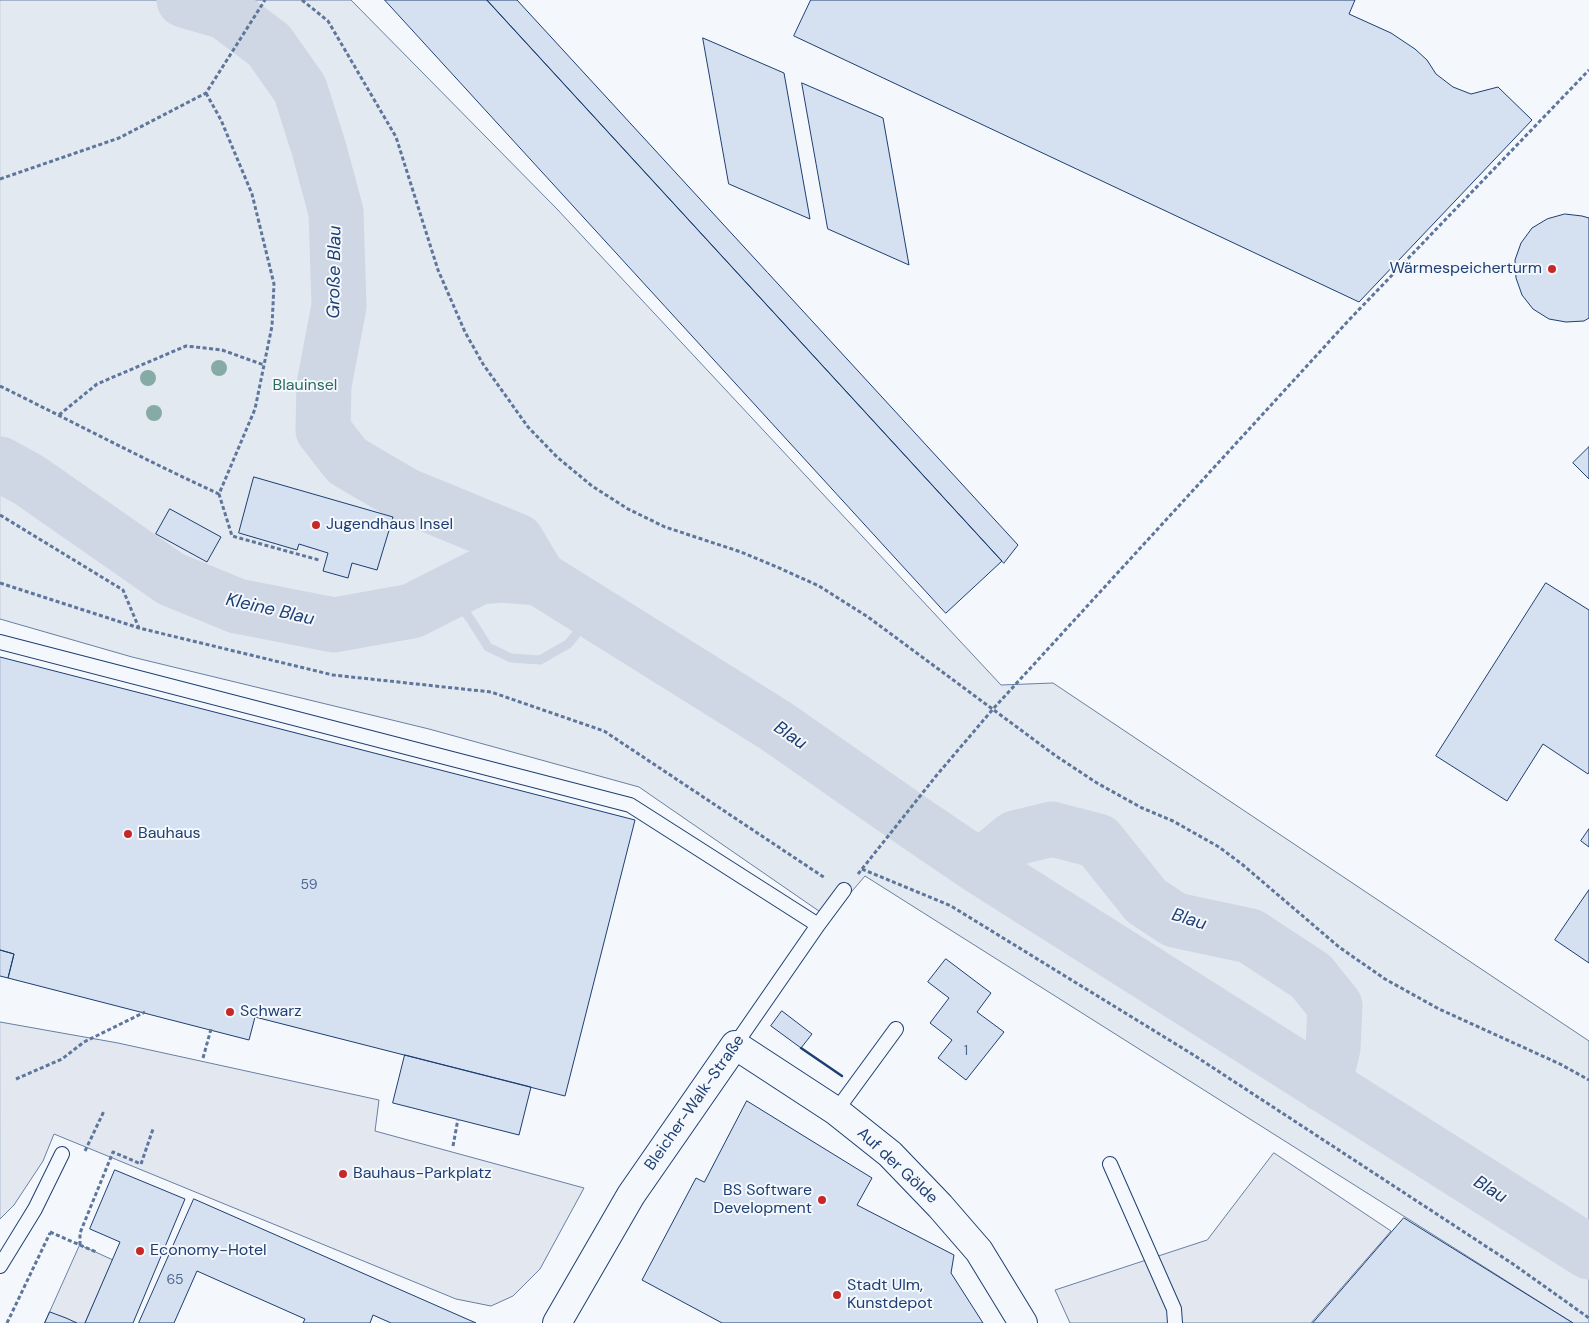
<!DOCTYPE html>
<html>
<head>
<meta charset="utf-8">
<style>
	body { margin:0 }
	canvas { display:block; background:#f4f7fb }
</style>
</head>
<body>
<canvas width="1589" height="1323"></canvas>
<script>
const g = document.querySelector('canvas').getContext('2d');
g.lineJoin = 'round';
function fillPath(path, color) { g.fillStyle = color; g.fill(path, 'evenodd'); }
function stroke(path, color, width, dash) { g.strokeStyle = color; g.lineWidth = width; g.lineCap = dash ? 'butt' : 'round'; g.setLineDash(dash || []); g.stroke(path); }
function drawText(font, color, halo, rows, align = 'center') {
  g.font = font + ' "DM Sans",sans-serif'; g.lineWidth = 4; g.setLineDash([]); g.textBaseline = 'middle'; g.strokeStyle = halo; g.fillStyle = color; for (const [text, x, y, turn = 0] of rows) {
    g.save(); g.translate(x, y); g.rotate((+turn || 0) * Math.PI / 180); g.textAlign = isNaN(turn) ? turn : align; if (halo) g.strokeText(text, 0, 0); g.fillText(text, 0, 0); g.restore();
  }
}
const green = new Path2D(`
	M0 0H351L557 209 1001 685 1053 683 1589 1041V1323H1573L865 876 829 918 639 787 429 729 132 657 0 619Z`);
const parking = new Path2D(`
	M0 1022 118 1043 379 1100 375 1131 584 1188 540 1269 513 1296 491 1306 456 1299 54 1134 43 1161 14 1205 0 1219Z
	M1274 1153 1391 1231 1311 1323H1070L1055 1290 1207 1240Z
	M80 1245 113 1260 85 1323H45Z`);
const stream = new Path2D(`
	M450 592 471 620 488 647 511 658 540 660 568 644 594 613`);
const river = new Path2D(`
	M184 0 225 12 269 45 300 89 319 149 336 212 339 306 324 385 323 430 347 461 405 495 517 541 539 578 776 726 918 825 980 867 1589 1252
	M0 464 29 480 171 579 237 606 334 625 412 611 479 577 501 575 539 578
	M980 867 1015 838 1052 829 1098 841 1146 901 1175 920 1250 936 1311 976 1335 1006 1333 1048 1324 1085`);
const building = new Path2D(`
	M385 0H487L1002 561 946 613Z
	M487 0H517L1018 545 1004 563Z
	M811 0H1355L1349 14 1391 33 1415 49 1427 60 1436 74 1453 87 1471 94 1498 87 1532 120 1359 302 794 36Z
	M703 38 784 73 810 219 729 184Z
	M802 83 883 118 909 265 828 229Z
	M1565 214 1582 216 1589 218V318L1584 321 1566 322 1549 319 1533 309 1522 295 1516 278 1515 260 1521 243 1532 228 1547 219Z
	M1589 447V479L1573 463Z
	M254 477 393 517 377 570 352 563 348 578 323 571 328 553 299 544 297 550 239 533Z
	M170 509 221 537 207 562 156 534Z
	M1546 583 1589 610V772L1588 774 1543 744 1507 801 1436 756Z
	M0 657 635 820 565 1096 255 1017 249 1040 8 978 14 954 0 950Z
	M1589 829V847L1581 841Z
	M1589 890V963L1555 940Z
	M0 950 14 954 8 978 0 976Z
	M946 959 991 993 977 1012 1004 1032 966 1080 938 1058 952 1040 930 1023 949 998 928 982Z
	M782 1011 812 1034 801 1048 771 1026Z
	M405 1055 531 1087 519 1135 393 1103Z
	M747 1101 872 1178 857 1205 954 1255 951 1273 983 1323H722L642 1280 696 1178 704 1182Z
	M115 1170 185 1199 133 1323H85L120 1242 90 1229Z
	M194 1199 476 1323H391L373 1315 370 1323H303L305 1319 197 1271 174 1323H139Z
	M1404 1218 1573 1323H1313Z
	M50 1312 66 1318 77 1323H45Z`);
const path = new Path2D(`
	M302 0 328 21 396 137 438 270 465 332 483 364 528 427 557 457 592 486 628 509 665 527 741 552 777 567 819 586 868 617 1056 756 1097 783 1142 808 1173 821 1219 847 1243 865 1339 947 1385 979 1439 1009 1560 1064 1589 1080
	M206 93 221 120 252 194 274 284 272 326 255 409 219 494 232 536 319 560
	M0 179 119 138 206 93 265 0
	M0 386C73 422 145 460 219 494
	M59 415 97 384 186 346 222 350 264 365
	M0 515 123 590 139 628
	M0 583 139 628 333 675 491 692 604 731 825 878
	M862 869 951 906 1192 1054 1513 1264 1589 1318
	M858 874 936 776 993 709 1348 321 1589 70
	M203 1058 211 1029
	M16 1079 62 1059 84 1042 145 1012
	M453 1146 458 1119
	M85 1151 104 1111
	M50 1232 96 1252
	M80 1245V1233L113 1152 141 1164 153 1129
	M7 1323 50 1233`);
const service = new Path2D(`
	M0 642 630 805 818 925
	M735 1045 818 925 844 890
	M836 1111 896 1029
	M1110 1164 1174 1309 1175 1323
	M0 1266 35 1209 62 1154`);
const minor = new Path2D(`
	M557 1323 631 1195 735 1045 836 1111 890 1154 940 1206 979 1251 1023 1323`);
const wall = new Path2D(`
	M801 1048 842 1076`);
const trees = [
	[219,368],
	[148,378],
	[154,413]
];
const markers = [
	[1552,269,5,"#c62828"],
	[316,525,5,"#c62828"],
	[128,834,5,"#c62828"],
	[230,1012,5,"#c62828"],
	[343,1174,5,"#c62828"],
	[822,1200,5,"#c62828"],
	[140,1251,5,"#c62828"],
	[837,1295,5,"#c62828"]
];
const numberNames = [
	["59",309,885],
	["1",966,1051],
	["65",175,1280]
];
const poiNames = [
	["Wärmespeicherturm",1542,269,"right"],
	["Jugendhaus Insel",326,525],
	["Bauhaus",138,834],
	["Schwarz",240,1012],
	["Bauhaus-Parkplatz",353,1174],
	["BS Software",812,1191,"right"],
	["Development",812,1209,"right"],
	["Economy-Hotel",150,1251],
	["Stadt Ulm,",847,1286],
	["Kunstdepot",847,1304]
];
const parkNames = [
	["Blauinsel",305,386]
];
const streetNames = [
	["Bleicher-Walk-Straße",695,1103,-55],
	["Auf der Gölde",897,1166,43]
];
const waterNames = [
	["Große Blau",335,272,-89],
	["Kleine Blau",270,610,13],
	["Blau",790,736,34],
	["Blau",1189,920,17],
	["Blau",1490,1190,32]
];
fillPath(green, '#e3e9f0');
stroke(green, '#687fa3', 1);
fillPath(parking, '#e3e8f0');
stroke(parking, '#687fa3', 1);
stroke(stream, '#cfd7e4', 9);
stroke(river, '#cfd7e4', 55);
fillPath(building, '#d5e0f0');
stroke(building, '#1d3f73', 1);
stroke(service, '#1d3f73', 16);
stroke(minor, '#1d3f73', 30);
stroke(path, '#5e769c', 3, [4, 2.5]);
stroke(service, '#f4f7fb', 14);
stroke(minor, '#f4f7fb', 28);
stroke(wall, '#1d3f73', 2.5);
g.fillStyle = '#86aba6';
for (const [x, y] of trees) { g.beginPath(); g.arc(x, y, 8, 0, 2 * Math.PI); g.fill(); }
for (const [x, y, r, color] of markers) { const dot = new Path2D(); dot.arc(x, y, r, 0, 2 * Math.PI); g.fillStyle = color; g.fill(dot); stroke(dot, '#f4f7fb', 2); }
drawText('14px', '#4b6792', null, numberNames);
drawText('16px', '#1d3f73', '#f4f7fb', poiNames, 'left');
drawText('16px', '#2c6c60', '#f4f7fb', parkNames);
drawText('16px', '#1d3f73', '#f4f7fb', streetNames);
drawText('italic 18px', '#1d3f73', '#f4f7fb', waterNames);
</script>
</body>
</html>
